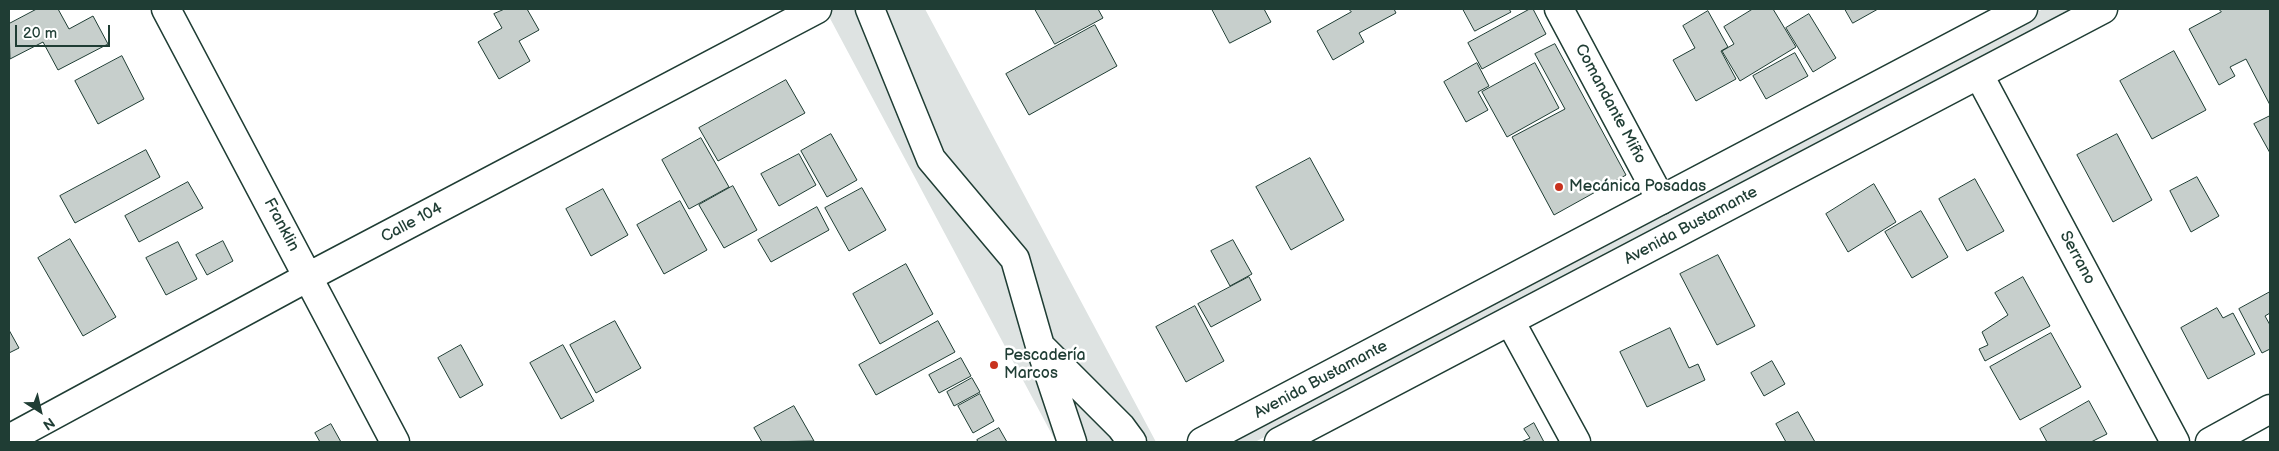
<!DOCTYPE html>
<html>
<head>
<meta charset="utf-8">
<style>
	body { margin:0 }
	#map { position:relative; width:2279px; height:451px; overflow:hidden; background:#fff; font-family:"Balsamiq Sans",sans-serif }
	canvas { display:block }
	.frame { position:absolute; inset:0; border:10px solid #1f3d34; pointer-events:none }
	.north { position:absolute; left:15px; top:386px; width:50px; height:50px; -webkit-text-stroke:4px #fff; paint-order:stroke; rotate:145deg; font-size:14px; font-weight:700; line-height:20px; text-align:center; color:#1f3d34 }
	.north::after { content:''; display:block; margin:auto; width:18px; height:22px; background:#1f3d34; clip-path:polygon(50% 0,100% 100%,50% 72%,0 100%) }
	.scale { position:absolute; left:15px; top:25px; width:95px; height:22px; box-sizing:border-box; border:2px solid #1f3d34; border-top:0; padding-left:6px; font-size:15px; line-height:18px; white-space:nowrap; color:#1f3d34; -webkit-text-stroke:4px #fff; paint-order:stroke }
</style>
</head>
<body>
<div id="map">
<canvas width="2279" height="451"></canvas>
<div class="frame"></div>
<div class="north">N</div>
<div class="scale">20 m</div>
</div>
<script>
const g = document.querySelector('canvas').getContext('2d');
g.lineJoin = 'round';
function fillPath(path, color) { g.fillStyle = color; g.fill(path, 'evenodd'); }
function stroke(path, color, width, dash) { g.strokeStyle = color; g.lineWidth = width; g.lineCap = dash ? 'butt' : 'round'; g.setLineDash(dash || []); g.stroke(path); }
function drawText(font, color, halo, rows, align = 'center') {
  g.font = font + ' "Balsamiq Sans",sans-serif'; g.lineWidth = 5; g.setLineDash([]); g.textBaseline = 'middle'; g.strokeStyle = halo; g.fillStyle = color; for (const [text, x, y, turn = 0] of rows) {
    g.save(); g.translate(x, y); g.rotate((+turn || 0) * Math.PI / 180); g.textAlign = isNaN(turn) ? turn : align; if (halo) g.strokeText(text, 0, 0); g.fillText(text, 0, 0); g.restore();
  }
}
const green = new Path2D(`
	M825 9H925L1156 442H1056Z
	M2043 9H2074L1255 442H1220Z`);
const building = new Path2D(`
	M37 9H58L69 29 93 16 108 44 58 70 43 42 10 59 9 24Z
	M505 9H527L539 30 519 41 530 61 499 79 478 42 502 28 494 14Z
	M1035 9H1098L1103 18 1055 44Z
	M1212 9H1264L1271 22 1230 43Z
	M1349 9H1394L1396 13 1359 33 1364 42 1333 60 1317 31 1351 12Z
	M1463 9H1509L1511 12 1475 31Z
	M1530 9H1533L1546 34 1482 69 1468 43Z
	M1753 9H1773L1796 47 1740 81 1722 51 1734 44 1724 27Z
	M1845 9H1878L1853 23Z
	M2219 9H2270V105L2246 59 2230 67 2235 76 2219 85 2189 29 2221 12Z
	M1708 11 1728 47 1721 51 1736 79 1696 101 1673 60 1695 48 1683 26Z
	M1809 14 1836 58 1813 72 1786 28Z
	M1095 25 1117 66 1029 115 1006 74Z
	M1555 44 1626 175 1554 215 1512 137 1565 109 1535 54Z
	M2174 51 2206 110 2152 139 2120 81Z
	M1795 53 1808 76 1766 99 1753 76Z
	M122 56 144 99 98 124 75 81Z
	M1477 63 1489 86 1478 92 1488 110 1466 122 1444 82Z
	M1535 63 1559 108 1507 137 1482 92Z
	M786 80 805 113 718 161 699 128Z
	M2270 116V153L2254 124Z
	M831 134 857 180 827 197 801 151Z
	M2117 134 2152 200 2113 222 2077 155Z
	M701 138 729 187 689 209 662 160Z
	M146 150 160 177 75 223 60 196Z
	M799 154 816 185 779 206 761 174Z
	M1310 158 1344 220 1291 250 1256 187Z
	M2197 177 2219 216 2191 232 2170 191Z
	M1975 179 2004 231 1967 251 1939 199Z
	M188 182 203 208 139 242 125 216Z
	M1874 184 1896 222 1848 252 1826 214Z
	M733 186 757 230 724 248 699 205Z
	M862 188 886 230 849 251 825 208Z
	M603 189 628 235 591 256 566 209Z
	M680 201 707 250 664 274 637 225Z
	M817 207 829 230 771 262 758 240Z
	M1921 211 1948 257 1912 278 1885 232Z
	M70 239 116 317 83 336 38 258Z
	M1233 240 1252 274 1230 286 1211 251Z
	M223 241 233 261 207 275 196 255Z
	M178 242 197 279 166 295 146 258Z
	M1718 255 1755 326 1717 345 1680 274Z
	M906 264 933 314 880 344 853 294Z
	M1249 277 1261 300 1211 327 1198 304Z
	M2023 277 2050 326 1985 361 1979 349 1988 345 1982 332 2008 315 1995 293Z
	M2270 292V313L2265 316 2270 325V349L2262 353 2239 309Z
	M1195 306 1224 361 1186 382 1156 327Z
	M2217 308 2223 318 2233 313 2255 354 2208 379 2181 328Z
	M615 321 641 368 596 393 570 345Z
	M938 321 955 352 876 395 859 365Z
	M1670 328 1689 368 1698 364 1705 380 1647 407 1620 352Z
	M9 330 19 348 9 353Z
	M2051 333 2081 387 2020 420 1990 367Z
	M461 345 483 385 460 398 438 358Z
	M563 345 594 401 561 419 530 363Z
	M961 358 971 376 939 393 929 375Z
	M1772 361 1785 384 1764 396 1751 373Z
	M972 378 980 392 954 406 947 392Z
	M980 394 994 421 973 433 958 406Z
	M2089 401 2107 434 2091 442H2047L2040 429Z
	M794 406 814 441 762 442 754 428Z
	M1798 412 1815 442H1786L1776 424Z
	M1534 423 1544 442H1521L1530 438 1524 429Z
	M331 424 341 442H320L315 433Z
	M999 428 1007 442H978L977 440Z`);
const minor = new Path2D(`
	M166 9 395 442
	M1559 9 1661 200
	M1979 75 2175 442
	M1510 321 1576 442
	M9 439 308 277 817 9
	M2210 442 2270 409`);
const secondary = new Path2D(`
	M870 9 931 159 1015 259 1040 346 1072 442
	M1043 349 1121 427 1132 442
	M1202 442 2023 9
	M1279 442 2103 9`);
const markers = [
	[1559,187,5,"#c8321e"],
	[994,365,5,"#c8321e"]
];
const streetNames = [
	["Comandante Miño",1610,104,62],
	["Calle 104",412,223,-28],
	["Franklin",281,225,62],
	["Avenida Bustamante",1691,226,-28],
	["Serrano",2077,258,62],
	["Avenida Bustamante",1321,380,-28]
];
const poiNames = [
	["Mecánica Posadas",1569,187],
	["Pescadería",1004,356],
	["Marcos",1004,374]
];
fillPath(green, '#dee3e2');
fillPath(building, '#c7cfcc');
stroke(building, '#1f3d34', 1);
stroke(minor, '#1f3d34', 31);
stroke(secondary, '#1f3d34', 31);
stroke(minor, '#fff', 28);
stroke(secondary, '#fff', 28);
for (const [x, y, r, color] of markers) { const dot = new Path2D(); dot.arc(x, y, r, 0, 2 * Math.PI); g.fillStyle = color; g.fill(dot); stroke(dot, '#fff', 2); }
drawText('16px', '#1f3d34', '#fff', streetNames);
drawText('16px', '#1f3d34', '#fff', poiNames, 'left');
</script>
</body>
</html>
